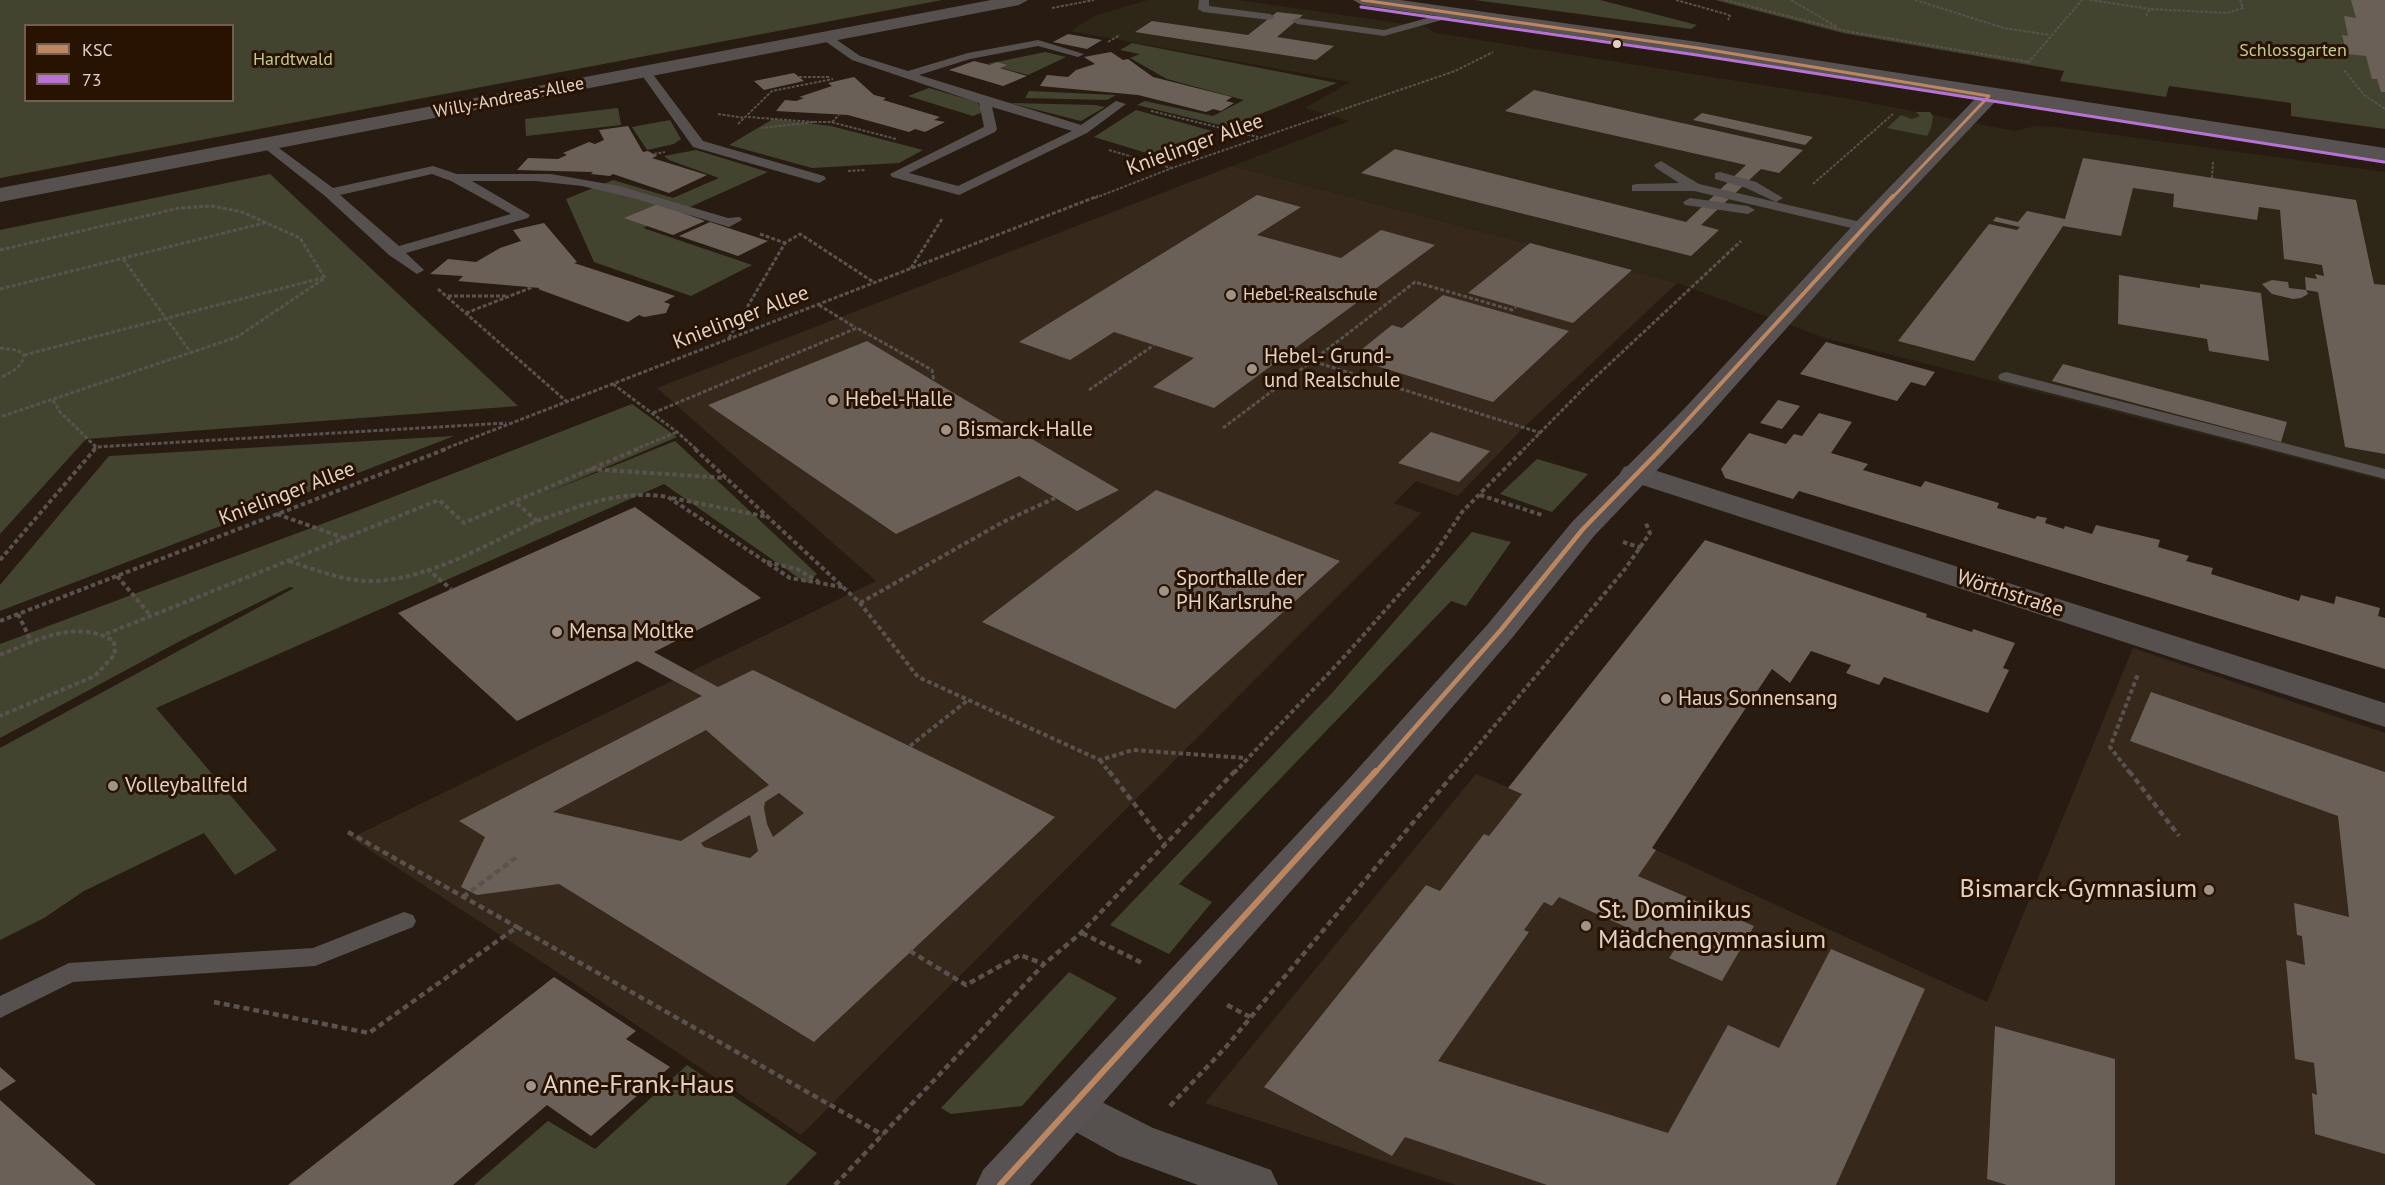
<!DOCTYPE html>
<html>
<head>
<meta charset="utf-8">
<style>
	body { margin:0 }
	#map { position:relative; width:2385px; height:1185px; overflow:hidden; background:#281c12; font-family:"PT Sans",sans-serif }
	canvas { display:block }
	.legend { position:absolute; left:24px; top:24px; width:210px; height:78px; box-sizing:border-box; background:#281201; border:2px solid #725e4f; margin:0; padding:8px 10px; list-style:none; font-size:18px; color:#e1d1c5 }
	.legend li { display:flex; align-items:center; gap:12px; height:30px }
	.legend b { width:30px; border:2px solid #725e4f }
</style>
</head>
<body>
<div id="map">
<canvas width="2385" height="1185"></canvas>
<ul class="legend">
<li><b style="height:8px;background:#bb8660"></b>KSC</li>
<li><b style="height:8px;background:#b673d3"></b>73</li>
</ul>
</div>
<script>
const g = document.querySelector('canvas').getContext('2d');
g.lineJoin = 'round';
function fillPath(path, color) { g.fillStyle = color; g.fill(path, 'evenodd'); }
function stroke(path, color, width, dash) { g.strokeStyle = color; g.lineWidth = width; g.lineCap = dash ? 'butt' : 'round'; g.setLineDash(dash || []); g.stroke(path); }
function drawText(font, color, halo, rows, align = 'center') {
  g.font = font + ' "PT Sans",sans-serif'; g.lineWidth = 6; g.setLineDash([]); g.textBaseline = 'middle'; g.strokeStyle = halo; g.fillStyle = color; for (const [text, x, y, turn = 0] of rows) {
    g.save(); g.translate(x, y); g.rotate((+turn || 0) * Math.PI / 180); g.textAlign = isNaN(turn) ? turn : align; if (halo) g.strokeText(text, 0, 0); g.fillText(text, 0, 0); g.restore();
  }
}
const commercial = new Path2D(`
	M1148 0H1238L1426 27 1436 33 1850 99 2015 131 2035 126 2057 127 2385 172V481L1825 338 1677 283 1232 166 1349 121 1305 108 1350 82 1071 31 1094 16Z`);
const education = new Path2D(`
	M1232 166 1677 283 1523 428 1458 496 1416 481 1394 503 1421 513 801 1135 545 964 351 838 876 581 657 388Z
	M2133 648 2385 733V1185H1456L1205 1103 1476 774 1652 848 1987 1002Z`);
const green = new Path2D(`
	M0 0H942L0 178ZM26 26H232V100H26Z
	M1475 0H1600L1697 25 1691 29Z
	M1715 0H2385V129L2291 116V103L2169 86 2166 97 2060 81 2064 71 1843 33Z
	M1132 43 1337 83 1228 127 1137 105 1145 101 1213 116 1244 100 1167 79 1130 58 1140 54 1120 50Z
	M1045 52 1066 57 1028 75 987 64Z
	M929 88 977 102 983 112 973 116 908 96Z
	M1029 91 1116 95 1107 100 1025 98Z
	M1010 103 1095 105 1105 107 1081 121Z
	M618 108 621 125 526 136 525 119Z
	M1136 110 1212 131 1150 154 1094 137Z
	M1916 112H1930L1933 116 1931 128 1927 136 1887 128 1901 115 1912 119 1920 116Z
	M773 119 831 126 923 150 899 163 812 168 729 145Z
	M670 120 681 139 674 144 647 150 632 127Z
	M696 150 768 172 643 228 752 265 691 296 594 262 566 199 613 180 673 198 719 178 669 160 664 156Z
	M270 174 518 406 86 439 0 534V230Z
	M632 404 677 437 546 493 675 441 817 574 806 583 664 484 156 708 277 850 235 875 204 833 84 891 44 918 0 940V748L294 588 290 587 180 641 0 738V644L362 509Z
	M454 436 0 611V585L109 456Z
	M1537 459 1588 474 1552 512 1500 494Z
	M1472 532 1511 542 1466 606 1451 601 1179 884 1212 902 1169 954 1110 925 1332 693Z
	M1069 972 1117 998 1022 1106 951 1114 941 1108Z
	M687 1065 817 1153 786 1185H474L548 1121 595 1149Z`);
const building = new Path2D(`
	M2351 0H2385V92H2381L2377 79H2372L2366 56 2347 54 2342 35 2348 36 2344 16 2356 18Z
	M1277 12 1303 15 1277 37 1334 46 1316 60 1135 32 1152 21 1248 35Z
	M1068 34 1102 40 1087 49 1053 42Z
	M1111 52 1123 60 1128 59 1153 77 1232 97 1226 101 1234 103 1221 111 1213 109 1206 112 1138 95 1040 86 1047 75 1068 77 1076 70 1095 64 1084 57Z
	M974 61 990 65 997 62 1007 65 1000 68 1027 76 1003 86 949 70Z
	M794 73 804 81 764 90 754 81Z
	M854 77 874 95 886 98 883 100 940 117 934 120 945 122 925 132 915 129 909 132 848 115 776 111 785 100 796 101 804 98 799 97 832 86 828 83Z
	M1534 90 1803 150 1779 173 1761 169 1701 225 1719 230 1691 256 1361 173 1395 149 1686 222 1746 165 1505 111Z
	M1702 113 1813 137 1805 145 1693 120Z
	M628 126 643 152 648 151 657 156 652 158 707 175 669 193 613 174 610 176 591 174 593 172 517 170 528 158 558 159 567 155 563 153 589 142 595 144 604 140 599 130Z
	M2083 158 2356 200 2374 284 2385 285V454L2345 447 2318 292 2306 290 2305 277 2317 279 2315 274 2324 276 2322 265 2284 259 2280 210 2259 207 2257 220 2173 207 2174 194 2133 188 2121 236 2063 226 1974 361 1898 341 1989 224 2017 230 2020 227 1993 221 1996 217 2018 222 2027 211 2065 219Z
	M1257 195 1301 207 1257 235 1341 258 1381 230 1435 245 1214 408 1153 387 1194 358 1114 332 1070 360 1019 342Z
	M658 204 705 221 673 235 624 218Z
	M710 222 768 241 738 256 679 236Z
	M544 223 577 262 574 263 675 296 664 302 670 304 666 313 644 317 639 315 628 322 538 289 540 288 458 281 463 276 430 274 448 259 476 262 500 248 521 241 513 230Z
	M1530 243 1632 270 1573 323 1468 293Z
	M2119 275 2200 288V284L2261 293 2269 361 2209 351 2207 339 2118 324Z
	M2272 280 2288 282 2289 288 2306 290 2308 294 2301 298 2293 299 2272 294 2262 284Z
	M1443 295 1569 331 1493 402 1351 358 1392 325 1402 328Z
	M867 341 957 395 1119 490 1077 511 1019 476 896 534 708 405Z
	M1826 342 1935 372 1925 386 1911 382 1897 401 1800 374Z
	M2063 364 2287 422 2281 442 2052 381Z
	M1778 400 1800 406 1782 429 1760 423Z
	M1819 413 1852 422 1831 453 1868 464 1863 470 1921 487 1925 481 1999 503 1997 508 2035 519 2037 516 2047 518 2045 523 2064 529 2065 526 2092 534 2096 525 2160 540 2158 547 2189 556 2186 561 2213 568 2211 574 2299 601 2301 595 2334 604 2336 596 2380 608 2378 616 2385 618V669L1799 491 1793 499 1725 478 1721 469 1749 433 1786 444 1794 434 1802 436Z
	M1431 432 1490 451 1459 482 1398 463Z
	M1156 490 1340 561 1175 709 982 622Z
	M635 507 761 598 654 652 718 687 753 670 1055 817 814 1042 559 884 477 895 461 887 485 837 459 821 702 696 637 661 517 721 398 613ZM706 730 769 785 681 841 553 812ZM779 793 804 813 773 837 767 824 764 808 765 802ZM750 815 758 851 750 858 704 847 701 843Z
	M1705 540 1927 614 1926 617 1972 632 1973 629 2015 643 2003 668 2009 670 1988 713 1884 677 1879 685 1846 673 1851 665 1811 651 1790 683 1772 669 1652 848 1656 850 1638 876 1754 926 1722 981 1669 958 1675 949 1559 897 1552 906 1544 902 1524 930 1529 932 1438 1061 1668 1133 1728 1025 1779 1048 1831 949 1925 989 1836 1185H1547L1405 1137 1392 1156 1264 1087 1426 885 1440 891 1484 834 1489 836 1522 794 1508 788Z
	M2151 692 2385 772V1154L2315 1134 2312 1093 2317 1095 2314 1063 2295 1059 2286 960 2305 965 2302 936 2297 935 2294 903 2349 917 2338 816 2130 741Z
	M554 977 636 1031 626 1039 670 1067 591 1136 547 1105 453 1185H288Z
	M1995 1026 2115 1059V1185H2007L1987 1179Z
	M0 1067 16 1081 0 1091Z
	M0 1100 96 1185H0Z`);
const pathFar3 = new Path2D(`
	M1676 0 1726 14 1730 16 1728 20
	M1725 0 1846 31 2029 62
	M1791 0 1837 27
	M1915 0 2004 28 2050 35
	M2090 0 2150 9
	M1052 8 1094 0
	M2146 16 2150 9 2227 13 2243 8 2240 0
	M1108 42 1120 35
	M2028 63 2082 0
	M2344 70 2364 95 2385 109
	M799 77H829
	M1151 111 1258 137
	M718 114 745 118
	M748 117 814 122 762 128
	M814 122H831L896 139
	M832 122 839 115
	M738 124 772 91 833 79
	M1109 150 1171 168
	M654 154 665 152
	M848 171 865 170
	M2212 178 2213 162
	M1813 184 1893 114
	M1095 198 1172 168 1455 71 1493 52`);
const pathFar2 = new Path2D(`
	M760 234 785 243
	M0 250 179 208 212 206 242 212 300 238 325 278 237 337 0 417
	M123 259 192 354
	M911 268 942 219
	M0 289 268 222
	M438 289 566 401
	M448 296H506
	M819 305 856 328
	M466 313 533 287
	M729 338 785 243 800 234 875 283
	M0 348 17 350 24 355C22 368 11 372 0 378
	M24 355 322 278
	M1312 361 1415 282 1512 310 1516 307
	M613 384 677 432 697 450
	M1089 390 1154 345
	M53 400 60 412 96 447
	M653 413 857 328 932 370 934 381
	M1223 428 1312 361 1541 433
	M93 450 96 447 506 423
	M442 450 1098 196
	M634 450 677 432
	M1523 450 1587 385 1741 241`);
const pathFar1 = new Path2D(`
	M695 449 860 603 918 677 1100 760 1133 750 1245 758
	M590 469 726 478
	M1480 495 1542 515
	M672 498 768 517
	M277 514 344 538
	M537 521C580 506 621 489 668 497L790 578 843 587
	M1623 542 1642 548
	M0 560 95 449
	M289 561C316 570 345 582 374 581 430 579 487 544 537 521L514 501
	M767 562 797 569 819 582
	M427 569 451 589
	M117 576 151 616
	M860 603 1003 522 1055 498
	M18 614 32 643
	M0 621 446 449
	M106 634 439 500 464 523 638 449
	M0 655C37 640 76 619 114 641L115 654 95 676 0 716
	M910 746 968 700
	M1100 760 1110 773
	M1234 773 1345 656 1433 556 1462 512 1524 449
	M1455 773 1625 569 1650 533 1645 521
	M2130 773 2110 747 2138 674`);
const path = new Path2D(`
	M1109 771 1165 844
	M2129 771 2179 836
	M348 832 517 927
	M463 897 517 857
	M1082 933 1142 963
	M910 951 966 985 1020 955 1044 964
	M214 1002 369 1033 517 927 883 1135
	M1227 1005 1250 1017
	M1170 1106 1226 1047 1456 771
	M835 1185 1044 964 1081 933 1235 771`);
const lane = new Path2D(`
	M1199 0H1209V6L1270 14 1275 17 1270 20 1203 12 1198 9Z
	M1456 10 1460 11V15L1384 36 1297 24 1292 21 1297 18 1384 30Z
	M822 35H830L860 56 908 71 968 53 1038 40 1084 54 1078 57 1038 46 970 59 919 75 1081 125 1116 101 1126 104 1087 133 959 195 892 177 890 174 984 127 979 103 852 60 822 39ZM992 107 1072 131 958 186 909 173 995 132 997 129Z
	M641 69H649L703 141 824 176 826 179 819 183 693 147 639 71Z
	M268 140 333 188 433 166 457 174H551L619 186 728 218 740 217 742 220 729 227 633 198 582 186 535 181H472L530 215 528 218 406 253 424 270 417 274 389 255 325 196 263 147 262 144ZM432 174 451 181 511 214 399 246 340 195Z
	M1661 161 1699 184 1869 224 1871 227 1864 231 1694 191H1632V185L1637 184 1679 183 1656 168 1654 165Z
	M1720 172 1756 182 1783 198 1776 202 1746 188 1715 179V173Z
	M1690 198 1748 206 1755 210 1748 214 1685 205 1683 202Z
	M2006 372 2385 469V479L2000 380 1998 377 2000 374Z
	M404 912 413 915 416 921 413 927 315 966 73 982 0 1018V996L69 963 313 948Z`);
const street = new Path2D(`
	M991 0H1028L1019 5 0 202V188Z
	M1635 464 2385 703V727L1624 479 1620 473 1624 467Z
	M1070 1088 1086 1094 1153 1128 1271 1170 1278 1185H1198L1119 1156 1054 1120 1047 1107 1054 1094Z`);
const secondary = new Path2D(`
	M1353 0H1400L1698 42 2385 148V162L1995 102 1872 232 1704 421 1594 536 1512 638 1371 801 1030 1185H976L983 1170 1345 783 1488 624 1572 522 1684 409 1856 222 1975 99 1698 54 1362 5Z`);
const bus1Far3 = new Path2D(`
	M1362 0 1698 48 1989 96
	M1892 198 1989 96`);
const bus1Far2 = new Path2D(`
	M1660 450 1893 196`);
const bus1Far1 = new Path2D(`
	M1375 773 1500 631 1583 529 1661 449`);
const bus1 = new Path2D(`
	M1000 1185 1376 771`);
const bus2 = new Path2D(`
	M1361 7 1697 55 2384 162`);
const markers = [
	[1617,44,5,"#e1d1c5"],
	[1231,295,6,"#a09286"],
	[1252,369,6,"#a09286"],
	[833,400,6,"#a09286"],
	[946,430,6,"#a09286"],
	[1164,591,6,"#a09286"],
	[557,632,6,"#a09286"],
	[1666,699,6,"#a09286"],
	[113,786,6,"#a09286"],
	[2209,890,6,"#a09286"],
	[1586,926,6,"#a09286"],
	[531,1086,6,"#a09286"]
];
const farParknames = [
	["Schlossgarten",2293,51],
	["Hardtwald",293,60]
];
const farStreetnames = [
	["Willy-Andreas-Allee",509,98,-11]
];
const farPoinames = [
	["Hebel-Realschule",1243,295]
];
const streetNames = [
	["Knielinger Allee",1195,145,-20],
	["Knielinger Allee",741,318,-21],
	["Knielinger Allee",287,494,-21],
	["Wörthstraße",2010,594,18]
];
const poiNames = [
	["Hebel- Grund-",1264,357],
	["und Realschule",1264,381],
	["Hebel-Halle",845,400],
	["Bismarck-Halle",958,430],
	["Sporthalle der",1176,579],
	["PH Karlsruhe",1176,603],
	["Mensa Moltke",569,632],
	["Haus Sonnensang",1678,699],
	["Volleyballfeld",125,786]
];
const nearPoinames = [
	["Bismarck-Gymnasium",2197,890,"right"],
	["St. Dominikus",1598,911],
	["Mädchengymnasium",1598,941],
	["Anne-Frank-Haus",543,1086]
];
fillPath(commercial, '#2e2616');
fillPath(education, '#36281b');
fillPath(green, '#434430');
fillPath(building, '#6b6057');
stroke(pathFar3, '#59524e', 2, [3, 1.5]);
stroke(pathFar2, '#59524e', 3, [4, 2]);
stroke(pathFar1, '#59524e', 4, [4.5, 3]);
stroke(path, '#59524e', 4.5, [6, 4]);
fillPath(lane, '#56504f');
fillPath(street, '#56504f');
fillPath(secondary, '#595253');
stroke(bus1Far3, '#bb8660', 3);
stroke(bus1Far2, '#bb8660', 4);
stroke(bus1Far1, '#bb8660', 4.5);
stroke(bus1, '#bb8660', 6);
stroke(bus2, '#b673d3', 3);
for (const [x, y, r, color] of markers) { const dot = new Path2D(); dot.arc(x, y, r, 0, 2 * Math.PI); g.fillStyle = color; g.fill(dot); stroke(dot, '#281201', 2); }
drawText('18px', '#c3cb8c', '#281201', farParknames);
drawText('18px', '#e1d1c5', '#281201', farStreetnames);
drawText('18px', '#e1d1c5', '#281201', farPoinames, 'left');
drawText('21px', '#e1d1c5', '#281201', streetNames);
drawText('21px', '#e1d1c5', '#281201', poiNames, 'left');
drawText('26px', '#e1d1c5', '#281201', nearPoinames, 'left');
</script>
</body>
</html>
